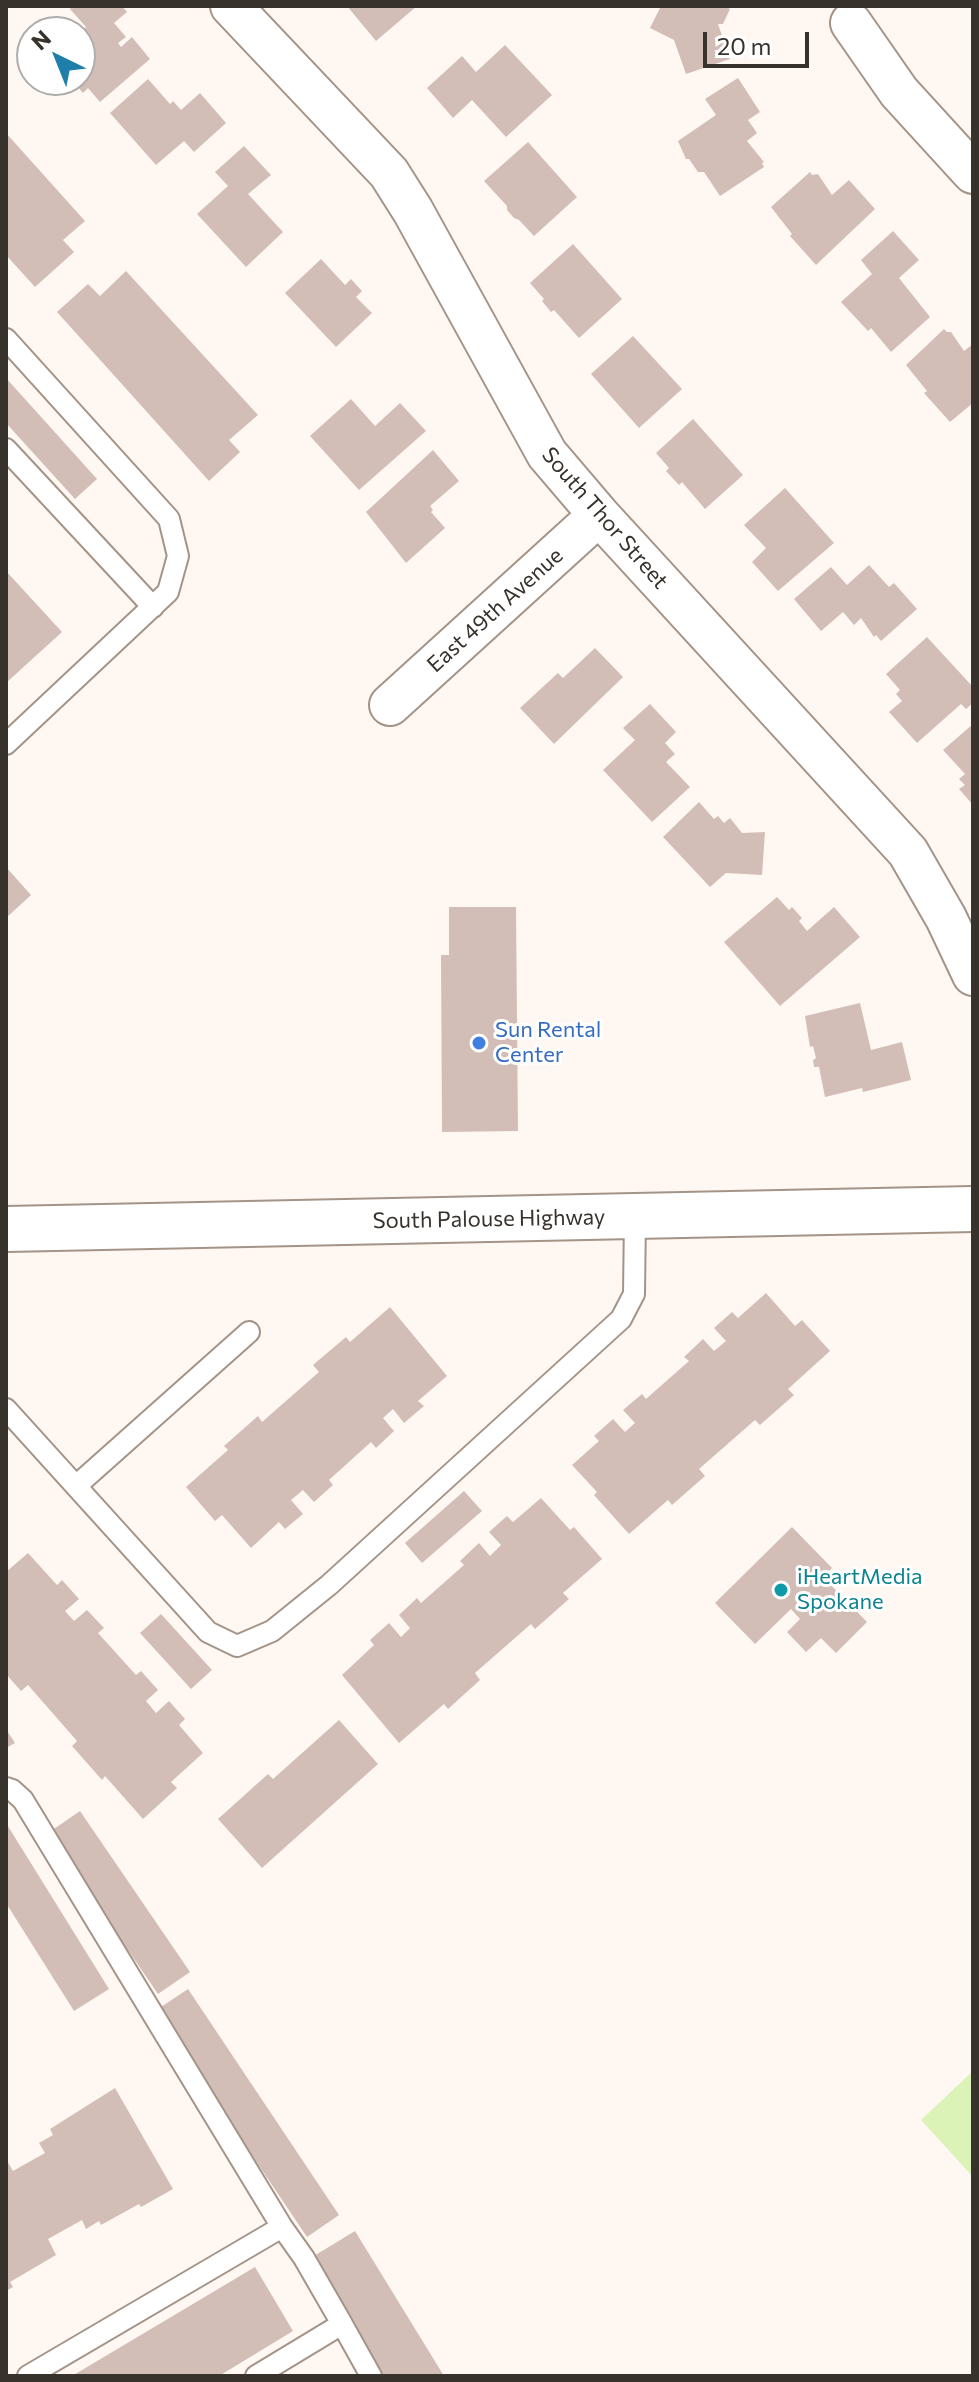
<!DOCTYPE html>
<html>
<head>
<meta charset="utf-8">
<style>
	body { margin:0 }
	#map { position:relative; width:979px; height:2382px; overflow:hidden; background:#fef7f2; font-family:Commissioner,sans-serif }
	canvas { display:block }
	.frame { position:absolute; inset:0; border:8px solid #38322d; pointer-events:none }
	.north { position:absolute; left:16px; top:16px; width:80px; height:80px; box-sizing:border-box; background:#fff; border:2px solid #afadab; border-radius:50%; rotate:317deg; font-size:22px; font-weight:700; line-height:32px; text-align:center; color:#38322d }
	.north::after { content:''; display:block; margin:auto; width:28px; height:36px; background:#1d7faa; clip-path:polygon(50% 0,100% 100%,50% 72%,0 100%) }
	.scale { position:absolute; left:703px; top:32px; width:106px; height:36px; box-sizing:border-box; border:4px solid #38322d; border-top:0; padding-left:10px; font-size:24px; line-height:28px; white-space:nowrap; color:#38322d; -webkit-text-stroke:6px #fff; paint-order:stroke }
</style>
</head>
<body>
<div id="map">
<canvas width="979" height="2382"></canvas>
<div class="frame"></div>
<div class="north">N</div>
<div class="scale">20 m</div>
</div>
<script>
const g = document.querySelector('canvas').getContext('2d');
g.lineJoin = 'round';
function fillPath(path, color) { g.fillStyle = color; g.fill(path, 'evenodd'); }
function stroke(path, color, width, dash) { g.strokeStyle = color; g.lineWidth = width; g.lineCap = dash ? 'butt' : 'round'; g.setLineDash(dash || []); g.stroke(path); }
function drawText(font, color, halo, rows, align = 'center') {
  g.font = font + ' Commissioner,sans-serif'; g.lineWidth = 6; g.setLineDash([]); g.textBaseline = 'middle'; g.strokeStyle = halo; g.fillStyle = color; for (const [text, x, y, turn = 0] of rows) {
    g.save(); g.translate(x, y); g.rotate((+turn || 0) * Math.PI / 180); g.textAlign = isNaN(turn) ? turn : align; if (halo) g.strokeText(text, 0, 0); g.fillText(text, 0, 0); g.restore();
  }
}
const green = new Path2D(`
	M973 2071V2177L921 2120Z`);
const building = new Path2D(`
	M73 6H122L127 12 114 23 126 37 118 43 121 47 132 37 150 59 100 102 88 88 83 93 72 80H80V32L86 27 70 9Z
	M347 6H417L376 41Z
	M661 6H724L730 9 723 24H718L730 59 686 74 674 40 650 28Z
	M505 45 552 95 506 137 472 100 453 118 427 88 462 56 476 72Z
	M738 78 760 112 748 120 757 133 747 141 764 162 762 163 764 167 720 196 704 172H698L689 159H686L678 141 716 115 705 99Z
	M148 79 170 104 173 101 181 110 200 93 226 123 194 152 184 141 156 165 110 113Z
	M6 133 85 221 63 240 74 252 35 287 6 255Z
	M528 142 577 197 534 236 519 220 514 218 507 210V206L484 181Z
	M244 146 271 175 248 194 283 232 246 267 197 214 228 186 215 172Z
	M810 172 812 175 818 174 832 195 849 180 875 209 816 265 790 236 792 234 771 207Z
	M893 231 919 260 899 278 930 317 891 352 871 328 868 331 841 302 872 274 861 260Z
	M573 244 622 299 579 338 554 310 551 312 542 301 544 299 530 283Z
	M321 259 345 285 351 279 362 291 356 297 372 313 336 347 285 293Z
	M126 271 258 415 229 440 240 452 209 481 57 312 88 284 100 296Z
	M944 329 947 332H951L964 351 973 344V403L950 422 924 393 927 391 906 365Z
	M633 336 682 389 639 428 591 374Z
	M6 378 97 479 75 499 6 423Z
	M351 399 375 426 400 403 426 431 359 490 310 436Z
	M693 419 743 475 705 509 682 482 679 485 666 471 669 468 656 453Z
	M433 450 459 481 430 506 433 510 431 512 445 528 406 563 366 512Z
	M785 488 834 543 778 591 752 562 766 548 744 525Z
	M869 565 889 587 894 583 917 609 881 641 876 635 874 637 861 618 854 625 843 612 821 631 794 599 831 567 847 585Z
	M6 571 62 632 6 683Z
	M927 637 973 687V703L966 709 961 704 917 743 889 712 902 701 896 694 900 690 886 674Z
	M595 648 623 677 554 744 520 708 558 673 563 678Z
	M650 704 676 732 665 743 675 754 666 762 690 787 652 822 603 770 635 740 623 728Z
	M973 724V805L959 789 965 785 959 779 965 774 943 750Z
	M699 802 714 819 718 816 724 823 730 818 742 833 765 832 762 875 726 873 710 887 663 837Z
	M6 867 31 895 6 918Z
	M777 897 789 910 792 907 802 918 799 921 807 931 834 907 860 937 780 1006 724 942Z
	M449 907H516L518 1131 442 1132 441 955H449Z
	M860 1003 871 1050 902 1042 911 1080 863 1092 862 1088 825 1097 819 1067H814L813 1060 816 1058 813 1046 810 1047 805 1016Z
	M766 1293 795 1326 802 1320 830 1351 788 1389 794 1395 760 1425 755 1420 699 1469 705 1476 672 1505 668 1500 629 1534 594 1495 597 1492 572 1465 599 1441 594 1436 613 1419 625 1432 635 1423 623 1410 642 1394 646 1399 689 1361 684 1357 703 1339 714 1351 726 1341 714 1328 732 1312 738 1318Z
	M390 1307 447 1376 418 1401 424 1406 404 1423 393 1409 383 1418 394 1431 376 1448 371 1442 329 1480 333 1485 314 1502 303 1490 291 1500 303 1514 285 1529 279 1522 251 1548 222 1515 215 1521 186 1487 228 1450 224 1446 258 1416 262 1422 319 1372 313 1365 346 1337 350 1342Z
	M464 1491 482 1511 422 1563 405 1543Z
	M541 1498 570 1530 574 1527 602 1559 563 1593 569 1599 535 1629 531 1624 475 1673 480 1680 448 1709 444 1704 399 1743 342 1675 374 1645 370 1640 389 1623 401 1637 410 1628 399 1615 417 1598 421 1603 464 1565 460 1561 479 1543 490 1556 501 1545 489 1532 507 1516 513 1522Z
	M792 1527 832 1568 823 1577 867 1622 836 1653 821 1638 806 1652 787 1632 800 1619 791 1609 755 1644 715 1603Z
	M28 1553 57 1585 62 1580 79 1599 65 1611 74 1621 87 1610 104 1628 98 1633 136 1675 141 1671 158 1690 146 1701 156 1713 169 1701 185 1719 179 1725 203 1753 171 1782 177 1788 143 1819 105 1776 102 1780 72 1746 77 1741 28 1685 21 1691 6 1674V1572Z
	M161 1614 212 1670 191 1689 140 1633Z
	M339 1720 378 1764 262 1868 218 1819 268 1774 273 1779Z
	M6 1729 15 1743 6 1748Z
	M80 1811 190 1972 158 1994 48 1833Z
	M6 1823 109 1989 74 2011 6 1903Z
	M188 1989 339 2215 307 2237 155 2011Z
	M115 2088 173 2189 141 2207 139 2204 101 2225 99 2221 86 2229 82 2220 48 2239 56 2255 10 2282 13 2287 6 2291V2159L13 2171 45 2153 39 2143 53 2135 50 2129Z
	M355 2231 444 2376H382L309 2259Z
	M255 2267 293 2331 219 2376H72Z`);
const service = new Path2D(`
	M6 339 169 519 178 556 168 592 6 744
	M6 449 153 607
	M6 1409 208 1632 237 1646 272 1631 329 1585 621 1319 634 1294 635 1216
	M76 1486 249 1332
	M6 1788 12 1790 23 1800 282 2227
	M342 2324 371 2376
	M28 2376 282 2227 304 2258 342 2324 256 2376`);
const minor = new Path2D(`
	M231 6 389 173 413 211 547 454 599 515 908 852 946 918 973 975
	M851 23 899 92 973 173
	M390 705 599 515`);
const tertiary = new Path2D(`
	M6 1229 973 1209`);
const markers = [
	[479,1043,8,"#3f7fe0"],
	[781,1590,8,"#0f9aa8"]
];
const streetNames = [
	["South Thor Street",605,518,49],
	["East 49th Avenue",495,610,-42],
	["South Palouse Highway",489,1219,-1]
];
const shopNames = [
	["Sun Rental",495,1030],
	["Center",495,1055]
];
const cultureNames = [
	["iHeartMedia",797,1577],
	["Spokane",797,1602]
];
fillPath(green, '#dcf3b8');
fillPath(building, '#d3beb7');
stroke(service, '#a49488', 24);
stroke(minor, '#a49488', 44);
stroke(tertiary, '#a49488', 48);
stroke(service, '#fff', 20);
stroke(minor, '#fff', 40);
stroke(tertiary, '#fff', 44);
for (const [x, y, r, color] of markers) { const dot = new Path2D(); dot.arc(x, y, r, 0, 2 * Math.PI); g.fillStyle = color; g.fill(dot); stroke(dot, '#fff', 3); }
drawText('22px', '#38322d', '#fff', streetNames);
drawText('22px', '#366cbe', '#fff', shopNames, 'left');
drawText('22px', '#0d838f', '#fff', cultureNames, 'left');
</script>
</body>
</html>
